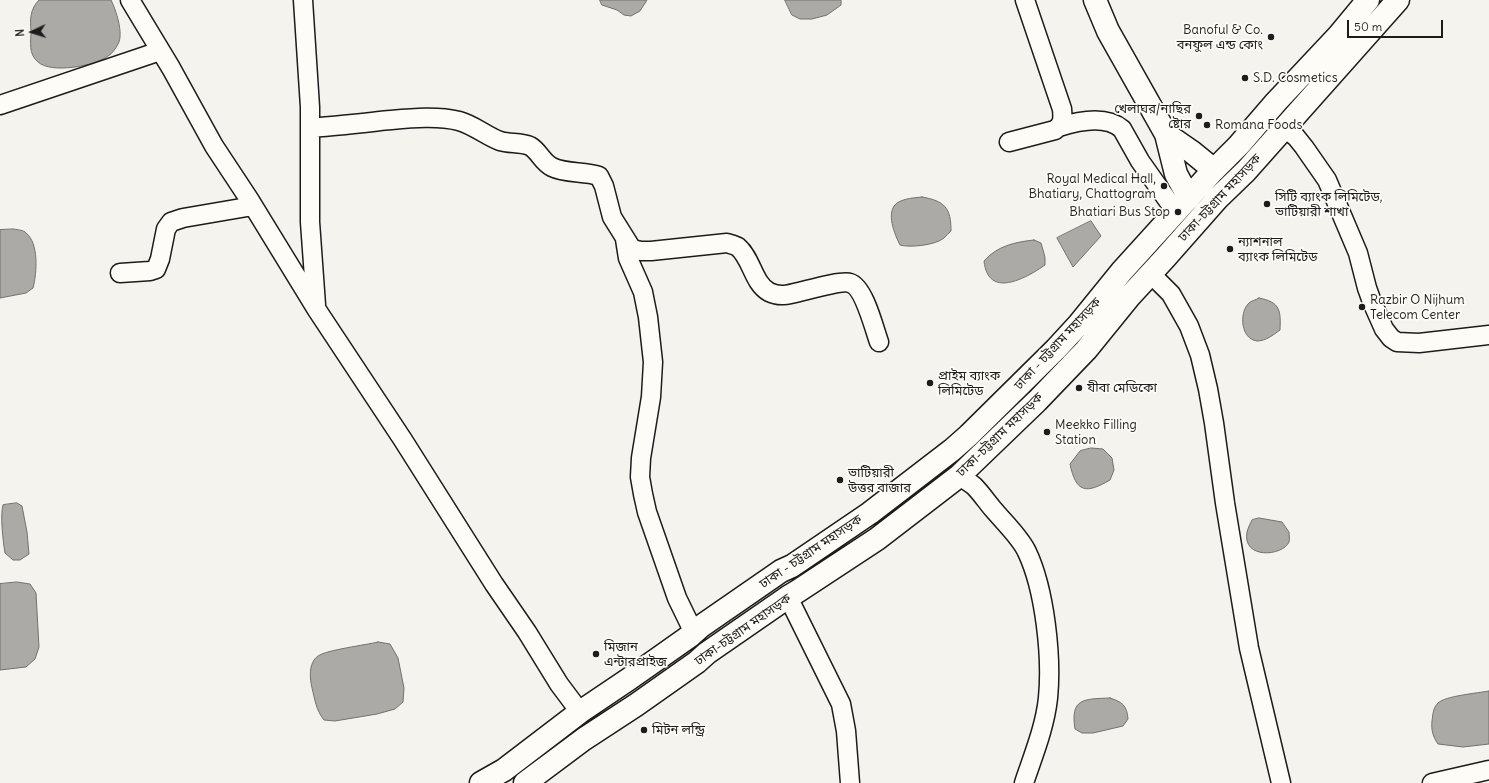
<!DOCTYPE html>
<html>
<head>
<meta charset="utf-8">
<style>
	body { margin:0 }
	#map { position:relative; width:1489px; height:783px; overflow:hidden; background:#f4f3ee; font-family:Delius,sans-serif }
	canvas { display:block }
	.north { position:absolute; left:12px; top:12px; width:40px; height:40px; -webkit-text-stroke:3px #fdfcf7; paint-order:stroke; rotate:266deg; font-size:11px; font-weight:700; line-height:16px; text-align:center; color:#1c1c1c }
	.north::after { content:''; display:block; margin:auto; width:14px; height:18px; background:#1c1c1c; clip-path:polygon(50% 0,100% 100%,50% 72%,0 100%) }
	.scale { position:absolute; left:1347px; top:20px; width:96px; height:18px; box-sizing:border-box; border:2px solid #1c1c1c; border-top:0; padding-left:5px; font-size:12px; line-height:14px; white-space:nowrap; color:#1c1c1c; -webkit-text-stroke:3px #fdfcf7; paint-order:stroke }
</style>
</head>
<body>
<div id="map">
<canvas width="1489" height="783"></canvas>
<div class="north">N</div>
<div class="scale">50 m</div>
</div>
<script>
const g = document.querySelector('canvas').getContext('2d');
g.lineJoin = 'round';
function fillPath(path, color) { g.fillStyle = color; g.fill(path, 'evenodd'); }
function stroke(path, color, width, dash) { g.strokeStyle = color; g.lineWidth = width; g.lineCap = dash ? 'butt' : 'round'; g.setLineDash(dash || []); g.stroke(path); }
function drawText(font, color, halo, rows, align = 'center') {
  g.font = font + ' Delius,"Noto Sans Bengali",sans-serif'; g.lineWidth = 3.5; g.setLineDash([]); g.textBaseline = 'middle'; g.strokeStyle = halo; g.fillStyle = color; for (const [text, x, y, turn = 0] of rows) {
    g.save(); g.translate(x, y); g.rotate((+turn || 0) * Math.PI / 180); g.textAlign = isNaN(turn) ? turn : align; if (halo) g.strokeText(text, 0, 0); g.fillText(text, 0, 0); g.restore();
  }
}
const water = new Path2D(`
	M39 0H111C116 10 124 34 118 44 116 48 112 54 108 56 95 66 51 74 38 62 28 54 31 42 31 31 30 19 30 9 39 0Z
	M600 0H647L640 11 631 16 624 15 617 10 602 5Z
	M785 0H841V5L827 15 812 19H800L792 15Z
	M922 197C945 201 951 208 951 231 949 233 946 236 944 238 936 245 910 248 900 245 895 235 885 212 897 203 905 198 914 198 922 197Z
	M1091 221 1101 236 1073 267 1057 238Z
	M14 229C18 230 24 230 26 233 39 243 37 273 33 288L26 293 0 298V230Z
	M1034 240 1041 243 1045 257V265C1025 279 988 299 984 261 997 246 1015 242 1034 240Z
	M1259 298C1280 302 1281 310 1280 330 1273 335 1266 341 1257 341 1241 339 1239 314 1248 304 1250 301 1256 300 1259 298Z
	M1091 448 1103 449 1112 458 1114 470 1110 480C1086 494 1076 493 1070 464L1080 451Z
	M17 503 22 506 27 532 29 554 20 560H13L5 553C3 541 0 515 3 505Z
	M1259 518 1282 522 1289 532C1289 535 1290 539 1289 542 1283 556 1242 560 1247 532 1248 528 1250 524 1252 520Z
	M17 582 30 584 36 593 39 647 35 659 26 667 0 670V584Z
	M378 642 390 644 398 658 404 688 403 702 395 709 377 714 335 721 324 720C316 710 315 700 312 688 310 679 308 663 318 656 326 650 366 645 378 642Z
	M1489 691V744L1463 747 1438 744C1433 737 1431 730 1432 721 1433 714 1433 708 1438 703 1445 696 1478 693 1489 691Z
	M1110 698C1122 702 1127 705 1128 719L1123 726 1093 733H1082L1075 729C1070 698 1084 699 1110 698Z`);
const minor = new Path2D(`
	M130 0 171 68 214 146 249 199 317 310 403 440 494 584 527 632 559 684 580 712
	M303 0 310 107V222L316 305
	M0 105 160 51
	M1059 127C1078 121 1106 115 1122 129L1140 161 1176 212
	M310 128C333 126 357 124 380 121 405 119 434 115 459 121 474 125 486 136 500 141 509 144 521 142 530 146 539 151 542 162 552 167 566 174 584 171 599 176L604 186 612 217 632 249 641 251H651L727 243C730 244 735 245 738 247 752 259 753 283 769 292 779 297 788 295 799 292 808 290 842 280 850 283 864 287 874 328 879 342
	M1285 128 1296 137 1304 147 1327 180 1358 253 1367 288 1372 302 1384 329 1391 338 1397 342 1419 343 1489 335
	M1009 142 1055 130C1063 124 1063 119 1062 109L1025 0
	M625 239 628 258 643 292 648 317 653 362 651 397 641 458 640 477 643 494 647 512 677 598 694 633
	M120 273 150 271 156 269 160 259 166 229 171 222 183 218 253 206
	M1151 274 1171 294 1189 326 1200 355 1208 389 1214 423 1225 503 1249 648 1281 783
	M959 476C964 479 969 482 974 486 981 493 987 502 993 509 1003 521 1021 538 1027 552 1045 590 1052 657 1048 698 1045 727 1033 756 1024 783
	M788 597 841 704 846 731 850 783
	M1432 783 1489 770`);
const major = new Path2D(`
	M1095 0 1108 31 1166 134 1176 174 1189 198
	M1166 134 1192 152 1214 170`);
const highway = new Path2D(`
	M481 783 504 770 580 712 629 679 690 636 700 627 781 571 792 566 870 513 952 450 969 435 1056 349 1079 324 1122 271 1211 173 1239 145 1276 102 1339 35 1368 0
	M525 783 584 739 636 705 697 662 707 653 788 597 798 591 877 539 959 476 1037 401 1086 350 1129 297 1165 258 1218 198 1246 171 1398 0`);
const markers = [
	[1271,37,4,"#1c1c1c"],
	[1245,78,4,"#1c1c1c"],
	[1199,116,4,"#1c1c1c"],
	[1207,125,4,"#1c1c1c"],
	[1164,186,4,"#1c1c1c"],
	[1267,204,4,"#1c1c1c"],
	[1178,212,4,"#1c1c1c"],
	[1230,249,4,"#1c1c1c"],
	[1362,307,4,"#1c1c1c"],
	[930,383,4,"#1c1c1c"],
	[1079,388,4,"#1c1c1c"],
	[1047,432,4,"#1c1c1c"],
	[840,480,4,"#1c1c1c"],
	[596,654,4,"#1c1c1c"],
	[644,730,4,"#1c1c1c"]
];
const poiNames = [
	["Banoful & Co.",1263,30,"right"],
	["বনফুল এন্ড কোং",1263,45,"right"],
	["S.D. Cosmetics",1253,78],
	["খেলাঘর/নাছির",1191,109,"right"],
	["ষ্টোর",1191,124,"right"],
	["Romana Foods",1215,125],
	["Royal Medical Hall,",1156,179,"right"],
	["Bhatiary, Chattogram",1156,194,"right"],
	["সিটি ব্যাংক লিমিটেড,",1275,197],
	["ভাটিয়ারী শাখা",1275,212],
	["Bhatiari Bus Stop",1170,212,"right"],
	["ন্যাশনাল",1238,242],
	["ব্যাংক লিমিটেড",1238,257],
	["Razbir O Nijhum",1370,300],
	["Telecom Center",1370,315],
	["প্রাইম ব্যাংক",938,376],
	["লিমিটেড",938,391],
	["যীবা মেডিকো",1087,388],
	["Meekko Filling",1055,425],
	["Station",1055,440],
	["ভাটিয়ারী",848,473],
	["উত্তর বাজার",848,488],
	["মিজান",604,647],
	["এন্টারপ্রাইজ",604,662],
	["মিটন লন্ড্রি",652,730]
];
const streetNames = [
	["ঢাকা-চট্টগ্রাম মহাসড়ক",1220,198,-47],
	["ঢাকা - চট্টগ্রাম মহাসড়ক",1058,344,-47],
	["ঢাকা-চট্টগ্রাম মহাসড়ক",1000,435,-44],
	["ঢাকা - চট্টগ্রাম মহাসড়ক",811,552,-34],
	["ঢাকা-চট্টগ্রাম মহাসড়ক",743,630,-35]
];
fillPath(water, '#abaaa6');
stroke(water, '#72716f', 1);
stroke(minor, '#1c1c1c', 21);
stroke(major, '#1c1c1c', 25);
stroke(highway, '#1c1c1c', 25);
stroke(minor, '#fdfcf7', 18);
stroke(major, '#fdfcf7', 22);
stroke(highway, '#fdfcf7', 22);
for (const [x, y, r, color] of markers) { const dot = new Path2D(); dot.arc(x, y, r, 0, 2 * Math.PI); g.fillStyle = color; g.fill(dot); stroke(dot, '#fdfcf7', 1.5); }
drawText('13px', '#1c1c1c', '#fdfcf7', poiNames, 'left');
drawText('13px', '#1c1c1c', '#fdfcf7', streetNames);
</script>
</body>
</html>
